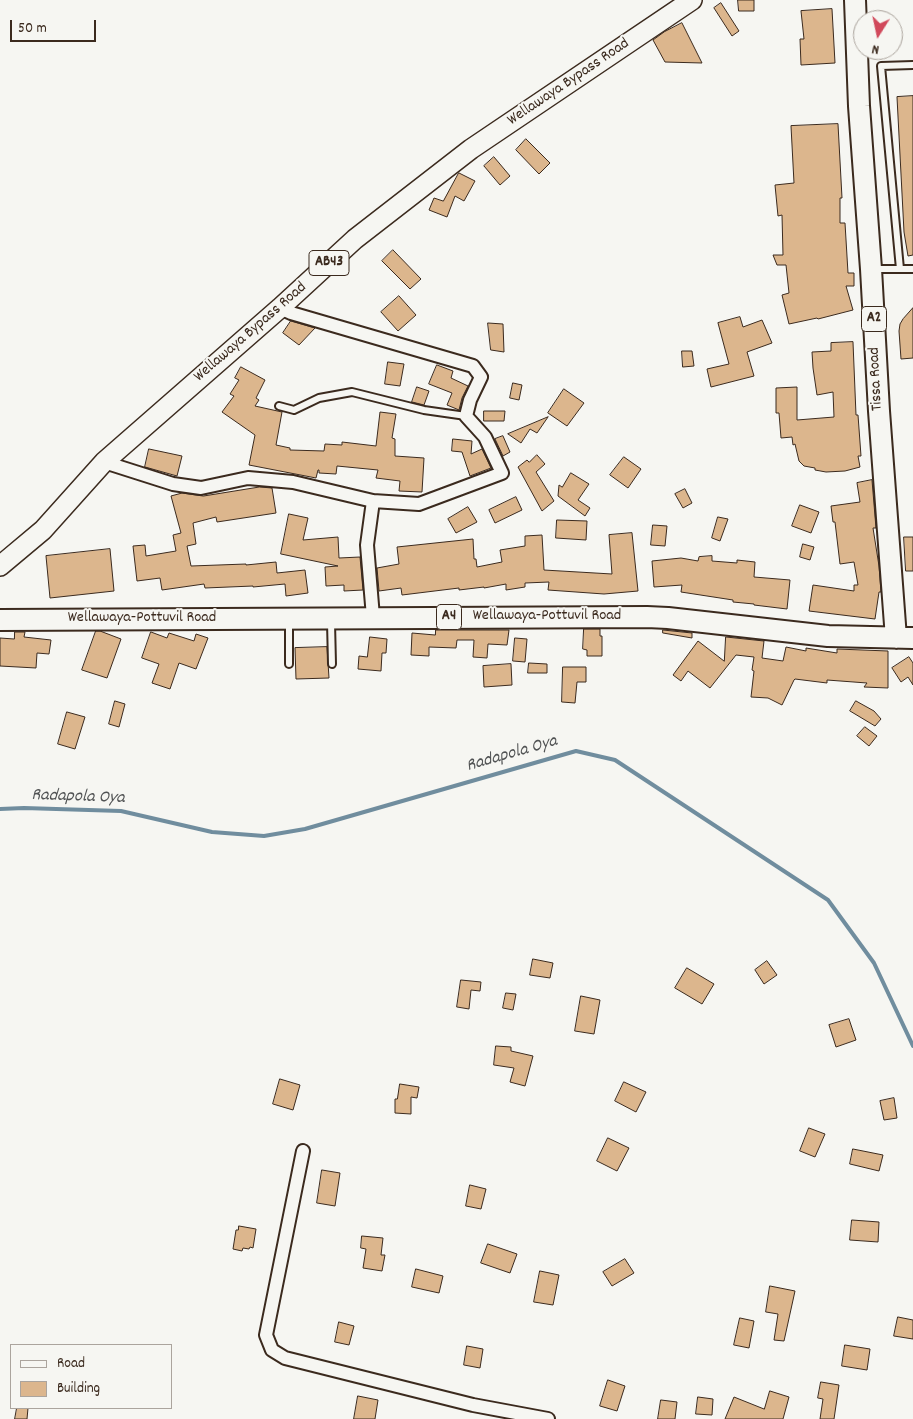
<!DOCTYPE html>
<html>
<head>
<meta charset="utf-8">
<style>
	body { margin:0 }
	#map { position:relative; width:913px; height:1419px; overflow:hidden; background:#f6f6f2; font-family:Dekko,sans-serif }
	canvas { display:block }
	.legend { position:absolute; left:10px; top:1344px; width:162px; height:65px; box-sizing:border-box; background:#f6f6f2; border:1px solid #aba49d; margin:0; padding:6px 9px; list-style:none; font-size:15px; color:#3b2a1e }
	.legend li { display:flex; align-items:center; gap:10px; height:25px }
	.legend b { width:25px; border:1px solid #aba49d }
	.north { position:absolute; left:853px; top:10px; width:50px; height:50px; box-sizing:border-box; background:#f6f6f2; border:1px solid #aba49d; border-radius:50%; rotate:190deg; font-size:14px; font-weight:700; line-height:20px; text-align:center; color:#3b2a1e }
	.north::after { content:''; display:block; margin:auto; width:18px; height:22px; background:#d1495b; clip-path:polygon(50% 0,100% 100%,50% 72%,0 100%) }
	.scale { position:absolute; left:10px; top:20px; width:86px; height:22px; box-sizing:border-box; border:2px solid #3b2a1e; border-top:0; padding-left:6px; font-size:15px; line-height:18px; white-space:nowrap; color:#3b2a1e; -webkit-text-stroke:4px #f6f6f2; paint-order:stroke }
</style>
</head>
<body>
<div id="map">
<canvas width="913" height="1419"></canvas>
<ul class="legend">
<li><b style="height:6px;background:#f6f6f2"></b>Road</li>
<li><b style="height:14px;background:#dcb68d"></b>Building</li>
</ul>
<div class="north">N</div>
<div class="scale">50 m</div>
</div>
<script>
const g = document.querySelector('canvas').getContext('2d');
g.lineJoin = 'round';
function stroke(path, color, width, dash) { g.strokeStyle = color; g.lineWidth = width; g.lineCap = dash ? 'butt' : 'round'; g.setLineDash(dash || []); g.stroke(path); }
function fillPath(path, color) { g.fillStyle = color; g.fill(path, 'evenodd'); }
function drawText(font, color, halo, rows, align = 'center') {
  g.font = font + ' Dekko,sans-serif'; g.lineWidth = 4; g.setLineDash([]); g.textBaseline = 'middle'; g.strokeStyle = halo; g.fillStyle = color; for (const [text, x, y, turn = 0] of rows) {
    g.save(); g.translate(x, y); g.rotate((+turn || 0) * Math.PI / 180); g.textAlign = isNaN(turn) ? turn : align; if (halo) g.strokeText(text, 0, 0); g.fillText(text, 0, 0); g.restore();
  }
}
const stream = new Path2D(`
	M0 809 24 808 121 811 212 832 264 836 305 829 576 751 615 760 828 900 874 963 913 1046`);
const building = new Path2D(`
	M738 0H754V11H739Z
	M721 3 739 31 732 36 714 8Z
	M832 9 835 63 801 65 800 39H804L801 11Z
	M682 23 702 63 665 62 653 40 664 32Z
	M913 96V255L908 256 904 232 897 97Z
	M838 124 842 198H840V223H845L848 273H854V286H846L853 310 818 319 817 318 789 324 782 295 789 293 786 265H777L773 255H783L782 215 778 216 775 185 794 183 791 126Z
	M526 139 550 163 539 174 516 150Z
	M494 157 510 176 500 185 484 166Z
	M459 173 475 181 464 201 455 196 447 217 429 210 434 198 443 201Z
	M393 250 421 279 410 289 382 261Z
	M399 296 416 315 398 331 381 312Z
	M913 308V358L901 359 899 331 900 324 903 319Z
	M740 317 743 327 762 320 772 343 747 352 754 376 711 387 707 369 729 364 718 323Z
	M291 321 315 328 299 345 283 333Z
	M488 323 503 324 504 352 491 350Z
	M853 342 856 415H858L861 456H858L860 467 845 471 826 472 815 470V468L804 466 799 461 795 444 793 445 792 437 781 438 779 413H776V388L797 387V420L834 417 833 392 817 395 813 368 812 352 831 351V343Z
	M682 351H692L694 366 683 367Z
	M388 362 404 364 400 386 385 384Z
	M437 365 453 371 451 378 468 386 462 398 459 410 447 405 452 393 429 384Z
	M241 367 265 380 256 398 259 400 255 406 282 412 276 445 290 448V450L324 451 325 444 342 445V442L376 446 380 412 396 414 392 438 395 439V456L424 458 422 492 399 491 400 481 376 478 378 470 337 466 336 474 319 473V470H318L316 478 249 465 255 435 222 412 234 396 230 394 239 380 235 378Z
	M513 383 522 385 519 400 510 398Z
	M417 387 429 391 424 405 412 402Z
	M564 389 584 403 567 426 548 413Z
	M484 411H505L504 421H484Z
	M548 417 537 433 530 429 521 443 508 434Z
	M503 436 510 452 503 456 495 439Z
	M453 439 472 441 471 454 482 449 491 468 470 476 462 452 452 451Z
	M149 449 182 456 177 476 145 467Z
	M537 455 545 464 536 472 554 501 542 511 518 467 527 460 529 462Z
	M624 457 641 469 628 488 610 475Z
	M571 473 589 484 578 500 590 508 585 516 558 496 559 485 562 487Z
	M872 480 876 528H873L879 566 881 592H879L875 619 809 611 813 585 854 591V585H858L854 562 840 564 835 522H833L831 506 860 502 857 483Z
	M260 487 272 488 276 513 217 522 216 517 193 523 196 544 187 546 191 566 246 564V565L276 562 277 573 305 570 308 593 286 596 285 584 253 587V586L205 588 204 584 162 590 160 578 137 581 133 546 145 545 146 556 176 551 173 535 181 533 171 496 182 493 203 496Z
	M685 489 692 503 683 508 675 494Z
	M516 497 522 510 495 523 489 510Z
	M800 505 819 512 811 533 792 526Z
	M468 507 477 522 456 533 448 519Z
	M289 514 308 518 303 540 338 537 339 558 360 557 363 590 344 591V585L326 586 325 567 338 566 281 554Z
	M718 517 728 519 720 541 712 538Z
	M557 520 587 521 586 540 556 538Z
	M653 525 667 526 665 546 651 545Z
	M632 533 638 591 604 594 548 590 549 582 525 583V587L506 590V584L484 588V587L459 590V588L402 595 401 588 379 591 377 568 399 564 397 547 473 539 474 559H476L477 567 502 562 500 550 525 546V536L542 535 544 570 612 574 609 535Z
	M904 537H913V571H906Z
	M803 544 814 547 810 560 800 557Z
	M110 549 114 591 50 598 46 556Z
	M712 556V561L737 563V560L755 562 754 577 790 580 787 609 754 605V604L733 602V600L681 592 682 585 654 587 652 561 681 558 698 561 699 557Z
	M584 629H600V636H602V656H587V650L583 649Z
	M436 630H509L507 645 488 644 487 658 473 657 474 640H457L456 648 429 647V656L411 655 412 633 435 635Z
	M663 630 692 633V638L663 633Z
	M96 631H100L121 639 107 678 82 670Z
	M15 632H25L24 637 51 640 49 654 37 653 36 668 0 666V638L14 639Z
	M151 632 167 638 169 633 194 641 196 634 208 638 196 669 179 663 170 689 152 683 159 664 142 658Z
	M370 637 387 639 386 653H382L381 671 358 669 359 656 367 657Z
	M726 637 764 641 762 658 783 661 786 647 806 651V648L837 653V649L888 651V688L864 687 867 683 827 680V683L795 679 794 680 782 705 768 698 751 697 754 671 752 670 754 657 736 655 710 688 688 671 681 681 673 675 698 641 724 661Z
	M515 638 527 639 525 662 513 661Z
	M327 647 329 678 296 679 295 648Z
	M909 657 913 663V685L908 677 901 682 892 668Z
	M529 663 547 664V673H528Z
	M511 664 512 685 484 687 483 666Z
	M563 667H586V682H577L575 703 562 702Z
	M115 701 125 704 119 727 109 724Z
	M856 701 874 711 881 719 875 726 850 711Z
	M67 712 85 717 75 749 58 744Z
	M865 727 877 736 869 746 857 736Z
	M533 959 553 963 550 978 530 975Z
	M767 961 777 975 764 984 755 970Z
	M687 968 714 984 702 1004 675 988Z
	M461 980 481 982 480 991 471 990 469 1009 457 1007Z
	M506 993 516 994 513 1010 503 1008Z
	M581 996 600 1000 594 1034 575 1031Z
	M849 1019 856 1040 836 1047 829 1025Z
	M496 1046 511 1047V1051L533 1056 525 1086 510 1082 514 1068 494 1065Z
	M280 1079 300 1085 293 1110 273 1104Z
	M624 1082 646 1092 636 1112 615 1101Z
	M400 1084 419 1087 417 1098 411 1097V1114L395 1113V1099H397Z
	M894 1098 897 1118 884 1120 880 1101Z
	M809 1128 825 1134 815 1157 800 1151Z
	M608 1138 629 1148 617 1171 597 1161Z
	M853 1149 883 1155 879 1171 850 1164Z
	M322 1170 340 1173 335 1206 317 1203Z
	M470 1185 486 1189 481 1209 466 1206Z
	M852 1220 879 1222 878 1242 850 1240Z
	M239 1226 256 1229 253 1248 250 1247 249 1249 243 1248 242 1251 233 1249 236 1230H238Z
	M362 1236 383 1238 381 1255H385L382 1271 363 1268 366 1249 361 1248Z
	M488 1244 517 1254 510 1273 481 1263Z
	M625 1259 634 1273 612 1286 603 1272Z
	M416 1269 443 1276 439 1293 412 1287Z
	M540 1271 559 1275 553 1305 534 1302Z
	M770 1286 795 1291 784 1341 774 1340 778 1314 766 1312Z
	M898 1317 913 1320V1339L894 1336Z
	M740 1318 754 1321 749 1348 734 1345Z
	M339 1322 354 1326 349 1345 335 1342Z
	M845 1345 870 1349 867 1370 842 1366Z
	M467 1346 483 1349 480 1368 464 1365Z
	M608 1380 625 1386 617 1411 600 1406Z
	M821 1382 839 1385 834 1419H820L823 1399 818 1398Z
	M770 1391 789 1397 783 1419H725L734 1397 764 1409Z
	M358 1396 378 1400 375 1419H354Z
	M698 1397 713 1399 712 1415 696 1414Z
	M661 1400 677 1402 675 1419H658Z
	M17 1408H28L27 1419H15Z`);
const service = new Path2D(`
	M913 65 881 66 900 269H913
	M873 269H900
	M279 406 294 410 319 398 352 392 424 410 466 416
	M289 621V664
	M331 622 332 664`);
const minor = new Path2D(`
	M104 462 173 484 201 488 248 478 293 482 373 501 419 504 502 473 485 437 466 416 470 400 481 377 473 366 291 313 280 308
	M373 501 367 545 373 617
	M303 1151 266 1335 272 1350 285 1358 473 1405 548 1419`);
const primary = new Path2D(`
	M0 566 43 530 104 462 280 308 355 239 471 149 692 0`);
const trunk = new Path2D(`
	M855 0 859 106 871 269 879 411 896 638
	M0 620 647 617 668 618 828 636 913 638`);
const shields = [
	[329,263,40],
	[874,319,25],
	[449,617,25]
];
const shieldNames = [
	["AB43",329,263],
	["A2",874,319],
	["A4",449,617]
];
const streetNames = [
	["Wellawaya Bypass Road",569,83,-34],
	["Wellawaya Bypass Road",251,333,-41],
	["Tissa Road",877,379,-93],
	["Wellawaya-Pottuvil Road",547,617],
	["Wellawaya-Pottuvil Road",142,619]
];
const waterNames = [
	["Radapola Oya",512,755,-16],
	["Radapola Oya",78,798,2]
];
stroke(stream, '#708d9e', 4);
fillPath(building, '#dcb68d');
stroke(building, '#3b2a1e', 1);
stroke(service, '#3b2a1e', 10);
stroke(minor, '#3b2a1e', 16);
stroke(primary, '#3b2a1e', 22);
stroke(trunk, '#3b2a1e', 24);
stroke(service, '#f6f6f2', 6);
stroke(minor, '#f6f6f2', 12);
stroke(primary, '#f6f6f2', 19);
stroke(trunk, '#f6f6f2', 20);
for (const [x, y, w] of shields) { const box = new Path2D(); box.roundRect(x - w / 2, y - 12.5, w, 25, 4); g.fillStyle = '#f6f6f2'; g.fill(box); stroke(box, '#3b2a1e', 1); }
drawText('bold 15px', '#3b2a1e', null, shieldNames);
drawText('16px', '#3b2a1e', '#f6f6f2', streetNames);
drawText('italic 18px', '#515354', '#f6f6f2', waterNames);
</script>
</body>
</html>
